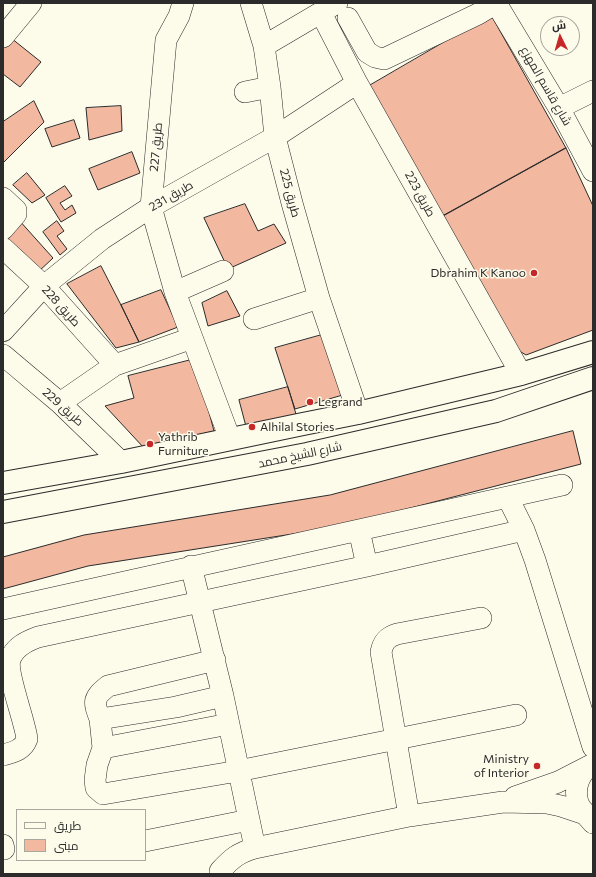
<!DOCTYPE html>
<html>
<head>
<meta charset="utf-8">
<style>
	body { margin:0 }
	#map { position:relative; width:596px; height:877px; overflow:hidden; background:#fdfbea; font-family:Commissioner,Cairo,sans-serif }
	canvas { display:block }
	.frame { position:absolute; inset:0; border:4px solid #2b2b2b; pointer-events:none }
	.legend { position:absolute; left:16px; top:809px; width:130px; height:52px; box-sizing:border-box; background:#fdfbea; border:1px solid #a9a89e; margin:0; padding:5px 7px; list-style:none; font-size:12px; color:#2b2b2b }
	.legend li { display:flex; align-items:center; gap:8px; height:20px }
	.legend b { width:20px; border:1px solid #a9a89e }
	.north { position:absolute; left:540px; top:16px; width:40px; height:40px; box-sizing:border-box; background:#fdfbea; border:1px solid #a9a89e; border-radius:50%; rotate:355deg; font-size:11px; font-weight:700; line-height:16px; text-align:center; color:#2b2b2b }
	.north::after { content:''; display:block; margin:auto; width:14px; height:18px; background:#c62828; clip-path:polygon(50% 0,100% 100%,50% 72%,0 100%) }
</style>
</head>
<body>
<div id="map">
<canvas width="596" height="877"></canvas>
<div class="frame"></div>
<ul class="legend">
<li><b style="height:5px;background:#fdfbea"></b>طريق</li>
<li><b style="height:11px;background:#f2b8a0"></b>مبنى</li>
</ul>
<div class="north">ش</div>
</div>
<script>
const g = document.querySelector('canvas').getContext('2d');
g.lineJoin = 'round';
function fillPath(path, color) { g.fillStyle = color; g.fill(path, 'evenodd'); }
function stroke(path, color, width, dash) { g.strokeStyle = color; g.lineWidth = width; g.lineCap = dash ? 'butt' : 'round'; g.setLineDash(dash || []); g.stroke(path); }
function drawText(font, color, halo, rows, align = 'center') {
  g.font = font + ' Commissioner,Cairo,sans-serif'; g.lineWidth = 3; g.setLineDash([]); g.textBaseline = 'middle'; g.strokeStyle = halo; g.fillStyle = color; for (const [text, x, y, turn = 0] of rows) {
    g.save(); g.translate(x, y); g.rotate((+turn || 0) * Math.PI / 180); g.textAlign = isNaN(turn) ? turn : align; if (halo) g.strokeText(text, 0, 0); g.fillText(text, 0, 0); g.restore();
  }
}
const building = new Path2D(`
	M491 15 566 148 443 216 369 86Z
	M11 38 41 62 20 87 3 74V49Z
	M34 101 44 122 3 163V122Z
	M121 106 122 131 89 140 86 108Z
	M74 120 80 138 52 147 45 129Z
	M566 148 593 206V330L526 355 516 349 443 216Z
	M132 152 140 173 98 190 89 169Z
	M27 173 45 195 32 203 13 185Z
	M65 186 72 196 60 203 65 210 72 205 76 213 61 222 46 198Z
	M245 204 258 231 274 224 286 243 228 269 204 218Z
	M18 219 53 258 37 273 3 238Z
	M57 221 64 231 57 236 67 249 60 255 43 232Z
	M101 266 121 305 139 342 116 348 67 284Z
	M161 290 178 327 139 342 121 305Z
	M227 291 240 316 208 326 202 303Z
	M329 333 346 394 295 409 275 348Z
	M195 359 214 431 144 448 105 406 134 398 128 376Z
	M288 387 298 421 248 434 239 400Z
	M573 431 581 464 337 527 88 566 3 589V557L84 535 330 495Z`);
const minor = new Path2D(`
	M183 3 179 16 166 40 151 207 175 292 230 439
	M251 3 264 46 270 87 275 137 292 203 319 298 358 413
	M321 13 357 83 521 374
	M348 18 367 52 375 57 384 59 478 14 496 3 559 108 593 171
	M3 37 31 3
	M264 46 337 3
	M245 92 270 87
	M559 108 593 91
	M3 198 16 210V214L3 229
	M3 248 44 286 115 365
	M175 292 223 271
	M254 319 319 298
	M3 331 44 286 102 239 151 207 275 137 357 83
	M3 355 60 403 121 462
	M60 403 115 365 192 338
	M508 498 524 530 535 560 593 747
	M359 530 367 566
	M191 566 223 696 255 848
	M3 609 562 485
	M215 660 108 686C93 698 93 701 100 719L176 707 223 696
	M100 719 103 748 97 765 95 780 96 788 103 794 238 771 516 715
	M103 748 229 724
	M3 755C14 752 23 750 27 739 25 721 6 673 10 660 14 647 27 641 38 637L367 566 524 530
	M592 765C578 773 573 791 579 805 582 811 587 815 592 819
	M515 797 558 782 593 764
	M409 816 381 652C383 642 387 637 397 634L481 618
	M145 841 249 820
	M3 845 4 849
	M220 874V871C232 858 238 853 255 848L409 816 503 802 547 803 561 806 585 814 593 823`);
const major = new Path2D(`
	M3 483 121 462 303 424 358 413 521 374 593 352
	M3 512 307 454 496 411 593 378`);
const markers = [
	[534,273,4,"#c62828"],
	[310,402,4,"#c62828"],
	[252,427,4,"#c62828"],
	[150,444,4,"#c62828"],
	[537,766,4,"#c62828"]
];
const streetNames = [
	["شارع قاسم المهزع",546,86,60],
	["طريق 227",156,147,-85],
	["طريق 225",290,193,75],
	["طريق 223",420,194,61],
	["طريق 231",171,196,-30],
	["طريق 228",61,306,48],
	["طريق 229",63,407,42],
	["شارع الشيخ محمد",300,455,-12]
];
const poiNames = [
	["Dbrahim K Kanoo",526,273,"right"],
	["Legrand",318,402],
	["Alhilal Stories",260,427],
	["Yathrib",158,437],
	["Furniture",158,451],
	["Ministry",529,759,"right"],
	["of Interior",529,773,"right"]
];
fillPath(building, '#f2b8a0');
stroke(building, '#2b2b2b', 1);
stroke(minor, '#2b2b2b', 22);
stroke(major, '#2b2b2b', 24);
stroke(minor, '#fdfbea', 21);
stroke(major, '#fdfbea', 22);
for (const [x, y, r, color] of markers) { const dot = new Path2D(); dot.arc(x, y, r, 0, 2 * Math.PI); g.fillStyle = color; g.fill(dot); stroke(dot, '#fdfbea', 1.5); }
drawText('12px', '#2b2b2b', '#fdfbea', streetNames);
drawText('12px', '#2b2b2b', '#fdfbea', poiNames, 'left');
</script>
</body>
</html>
